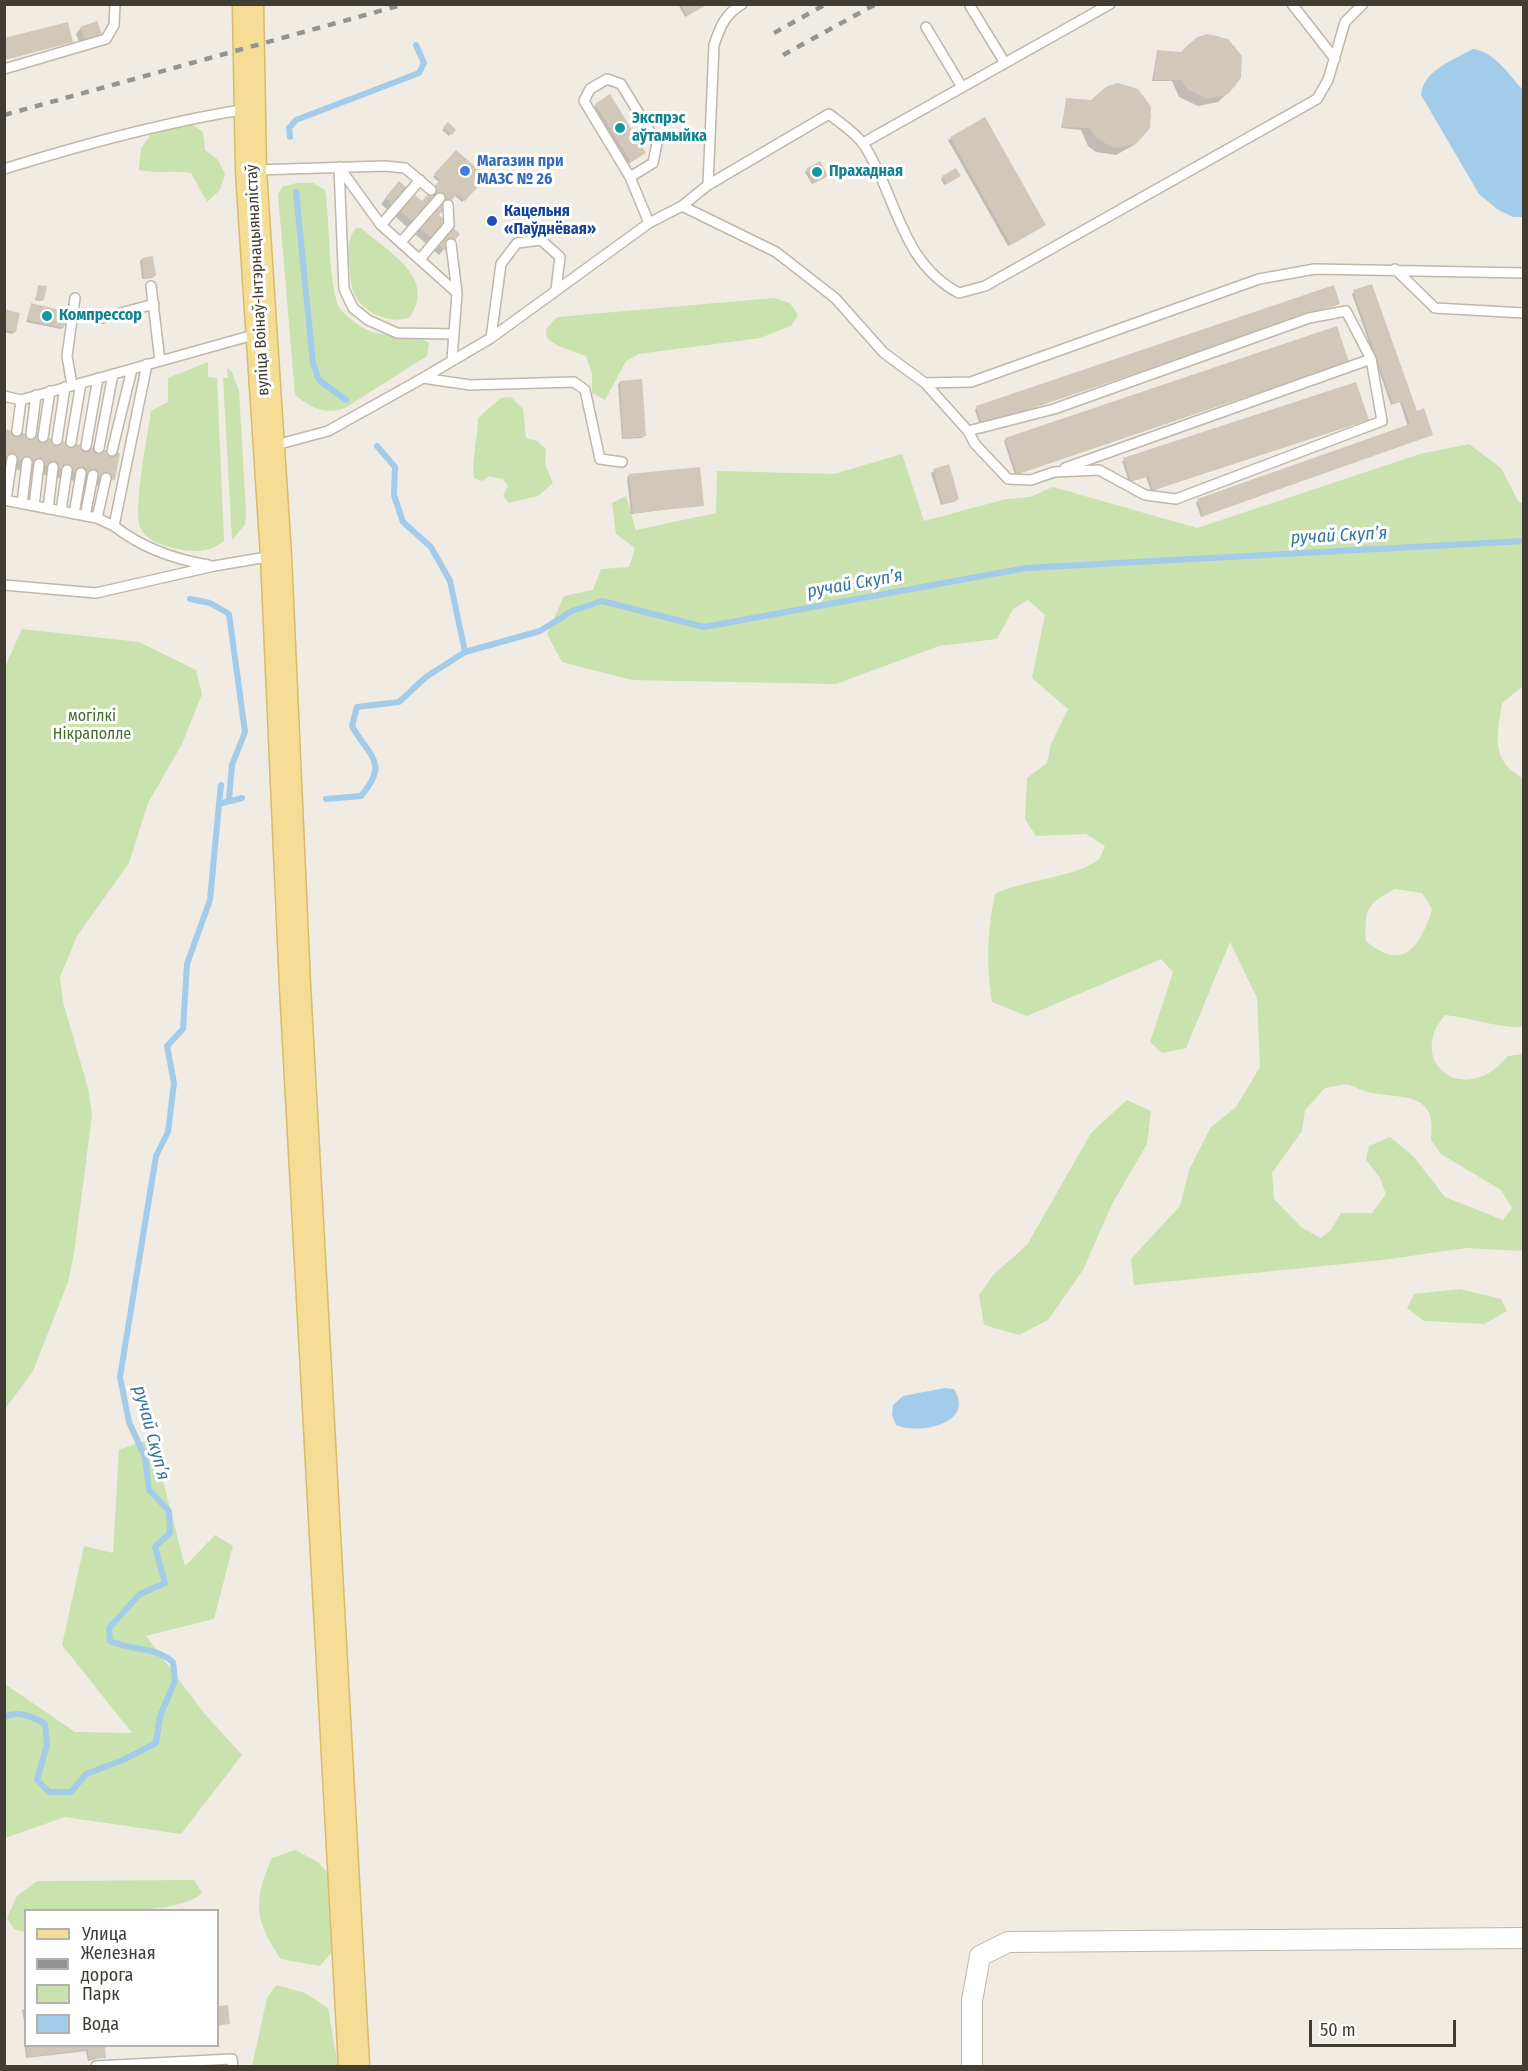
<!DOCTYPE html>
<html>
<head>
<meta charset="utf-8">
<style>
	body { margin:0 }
	#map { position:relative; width:1528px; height:2071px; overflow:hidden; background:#f0ece3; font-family:"Fira Sans Condensed",sans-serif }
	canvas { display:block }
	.frame { position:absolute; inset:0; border:6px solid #413c34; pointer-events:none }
	.legend { position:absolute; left:24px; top:1909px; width:195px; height:138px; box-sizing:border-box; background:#fff; border:2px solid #b3b1ae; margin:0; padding:8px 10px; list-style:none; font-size:18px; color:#413c34 }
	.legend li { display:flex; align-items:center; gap:12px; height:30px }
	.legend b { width:30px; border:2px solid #b3b1ae }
	.scale { position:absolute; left:1309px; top:2020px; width:147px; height:27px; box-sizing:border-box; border:3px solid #413c34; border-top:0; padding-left:8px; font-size:18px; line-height:21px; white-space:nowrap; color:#413c34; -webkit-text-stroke:4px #fff; paint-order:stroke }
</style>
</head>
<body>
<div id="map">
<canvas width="1528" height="2071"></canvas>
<div class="frame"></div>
<ul class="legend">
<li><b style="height:8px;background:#f6dd96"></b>Улица</li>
<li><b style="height:8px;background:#939393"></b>Железная дорога</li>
<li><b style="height:16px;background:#c9e2ae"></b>Парк</li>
<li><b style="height:16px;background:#a3cbea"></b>Вода</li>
</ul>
<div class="scale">50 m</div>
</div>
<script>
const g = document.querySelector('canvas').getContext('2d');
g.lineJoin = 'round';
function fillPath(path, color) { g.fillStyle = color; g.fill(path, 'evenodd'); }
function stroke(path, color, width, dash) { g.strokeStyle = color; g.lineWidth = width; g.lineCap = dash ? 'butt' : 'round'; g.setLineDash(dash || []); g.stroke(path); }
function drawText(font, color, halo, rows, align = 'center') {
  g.font = font + ' "Fira Sans Condensed",sans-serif'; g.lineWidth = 6; g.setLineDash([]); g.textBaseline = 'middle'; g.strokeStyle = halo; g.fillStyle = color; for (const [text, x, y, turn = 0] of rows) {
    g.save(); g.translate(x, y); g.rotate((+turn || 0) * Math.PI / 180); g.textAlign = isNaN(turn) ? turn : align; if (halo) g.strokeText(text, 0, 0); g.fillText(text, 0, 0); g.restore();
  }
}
const green = new Path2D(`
	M191 124 203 132 205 150 218 160 225 174 220 190 207 202 191 173C173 170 157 174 139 170L141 148 153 132Z
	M297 183H313L325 190C330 217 328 292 341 310 347 317 359 326 367 330 387 339 413 331 429 343L427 356 345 408C325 415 311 408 295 395L278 194 283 186Z
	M356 228H361C388 252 437 277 410 317 389 326 358 311 352 288 350 279 350 269 349 260 348 248 348 238 356 228Z
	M774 298 790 303 798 315 791 326 760 338 639 354 626 361 605 400 592 393V374L586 356 558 346 547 338 546 329 557 317Z
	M208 362V377L217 378 224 541C208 553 196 552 177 549 164 546 147 541 141 529 132 512 148 434 151 411L168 402V378Z
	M227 368 232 372 239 391 246 512 245 525 232 540 223 378H228Z
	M511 397 523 409 526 438 537 441 546 449 545 464 553 483 538 496 509 503 503 496 508 486 503 479 489 476 482 481 474 478C471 465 478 435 478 418L501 398Z
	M1469 444 1501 468 1518 501 1523 504V686L1502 703C1497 735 1490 761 1523 778V1027C1497 1028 1472 1018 1445 1015 1405 1061 1464 1110 1508 1056L1523 1054V1251L1466 1248 1383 1260 1134 1285 1131 1259 1180 1206 1189 1170 1211 1127 1236 1107 1260 1067 1257 998 1230 942 1186 1048 1162 1053 1150 1042 1173 972 1161 959 1027 1016 992 1002C986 963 987 933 995 894 1022 880 1079 877 1099 859 1101 856 1103 850 1105 846L1086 834 1036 836 1025 819 1027 778 1047 763 1051 744 1068 709 1032 678 1045 615 1028 600 1013 609 997 639 939 646 836 684 632 680 562 662 547 634 564 596 593 590 601 569 629 567 635 548 616 534 612 503 626 496 636 530 716 513 717 471 834 474 902 454 924 521 1006 499 1030 497 1053 487 1197 528 1420 454ZM1395 889 1422 893 1432 909C1421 946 1403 973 1366 941 1364 909 1367 904 1395 889ZM1347 1084C1353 1086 1359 1089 1364 1091 1398 1101 1438 1087 1431 1140L1441 1154 1501 1190 1512 1208 1503 1220 1445 1197 1414 1157 1390 1137 1369 1146 1366 1160 1380 1178 1386 1194 1372 1213H1341L1331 1230 1321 1238 1302 1228 1274 1199 1272 1173 1302 1131 1305 1110 1325 1088Z
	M22 629 139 642 196 670 202 694 182 744 148 803 129 863 77 936 60 977 63 1002 88 1088 92 1115 74 1254 68 1282 33 1371 5 1409 4 669Z
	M1127 1100 1151 1111 1147 1144 1112 1204 1083 1270 1048 1320 1019 1335 984 1325 979 1295 994 1274 1027 1245 1091 1133Z
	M1460 1289 1501 1299 1507 1311 1484 1324 1424 1321 1407 1308 1414 1294Z
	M152 1438 185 1566 215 1535 233 1546 214 1619 146 1636 204 1713 242 1755 181 1834 65 1817 5 1838V1684L75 1732 132 1733 62 1645 84 1546 113 1553 119 1450Z
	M295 1850 318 1862 333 1879 334 1950 320 1966 281 1959C254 1920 253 1901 272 1858Z
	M194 1880 202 1893C174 1919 65 1910 26 1910L25 1932 14 1929 7 1918 17 1896 37 1881Z
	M276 1985 305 1993 328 2008 338 2066H252L267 1998Z`);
const water = new Path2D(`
	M1473 49C1495 52 1509 75 1523 90V217H1513L1497 209 1479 194 1421 95C1423 70 1454 60 1473 49Z
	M945 1388 954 1389C976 1424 919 1435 896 1425L892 1415 893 1405 903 1396Z`);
const shadow = new Path2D(`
	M678 4H708L685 17Z
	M81 28 100 33 95 39 80 44 76 34Z
	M1208 35 1218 36 1235 47 1241 67 1235 86 1218 102 1198 106 1179 97 1172 81H1152L1157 52 1180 53 1189 44Z
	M4 40 72 42 4 60Z
	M1118 85 1137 91 1145 98 1151 117 1143 136 1134 145 1116 155 1096 152 1088 146 1081 130 1061 128 1067 99 1090 102 1099 93Z
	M596 105 644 152 639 157 625 166 591 110Z
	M985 119 1042 227 1008 246 948 140Z
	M448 124 454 130 449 136 442 130Z
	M456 152 484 177 462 202 454 195 436 215 458 234 439 255 381 204 394 188 422 203 440 183 433 177Z
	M807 170 824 178 812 184 805 172Z
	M943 177 957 178 944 185 941 179Z
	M142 259 154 276 152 278 142 279 140 261Z
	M39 286 43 299 41 301 35 300Z
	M1354 292 1416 413 1432 434 1201 517 1196 503 1198 501 1408 427 1400 402 1391 405 1352 294Z
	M1339 304 980 426 975 410 977 407Z
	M31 305 63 327 61 329 26 322Z
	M4 311 15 332 12 334 4 332Z
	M1348 362 1015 475 1004 441 1006 439Z
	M620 382 644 436 642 438 622 439 618 384Z
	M1367 420 1151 491 1146 477 1129 482 1122 461Z
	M4 431 113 479 105 487 4 467Z
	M934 471 958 498 956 501 941 505 931 473Z
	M629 475 702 505 631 514 627 478Z
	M227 2007 229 2023 218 2026V2008Z
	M26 2008V2021H24L22 2010Z
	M26 2036V2046H103L104 2057 88 2061 86 2051 26 2058 24 2037Z`);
const stream = new Path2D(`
	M290 137 289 128 296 120 419 73 424 63 416 45
	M296 192 313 363 319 380 346 400
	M377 446 395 467 394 495 403 522 431 547 450 581 465 652
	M190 599 210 603 229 614 245 732 232 765 229 799
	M326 799 361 796C390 762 369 757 352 726L357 707 399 702 426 677 465 652 540 631 572 611 602 601 704 627 1026 568 1524 541
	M219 804 221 785
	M4 1717C17 1710 34 1717 45 1724L47 1745 37 1780 49 1792H71L86 1774 123 1760 156 1743 160 1716 175 1681 173 1662C152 1645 135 1652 110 1641L109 1628 140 1594 165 1583 155 1547 170 1533 169 1511 149 1490 145 1457 129 1422 120 1377 156 1156 168 1132 174 1083 167 1046 183 1029 187 964 210 900 219 804 242 798`);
const building = new Path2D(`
	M681 4H708L687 16Z
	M97 21 102 34 85 40 80 27Z
	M68 22 73 42 4 60V38Z
	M1207 34 1228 39 1242 56 1241 78 1228 94 1207 99 1187 89 1181 80H1154L1157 50 1181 52 1197 37Z
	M1118 83 1138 89 1151 107 1150 128 1136 144 1114 148 1096 138 1090 128 1062 127 1066 98 1091 100 1107 86Z
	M610 94 646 153 631 162 595 104Z
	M985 117 1046 225 1011 245 950 137Z
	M448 122 456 130 452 135 443 127Z
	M456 150 487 177 465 201 457 194 439 215 460 234 446 251 385 198 399 181 422 201 440 180 434 174Z
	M820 161 828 176 815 183 806 169Z
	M956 168 961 176 947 184 942 176Z
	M153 256 156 276 144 278 142 258Z
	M1372 284 1417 411 1424 408 1433 435 1203 516 1197 499 1410 424 1402 401 1393 404 1353 290Z
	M38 285 47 286 44 300 36 299Z
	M1334 285 1340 304 982 425 976 406Z
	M31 303 68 312 64 328 27 320Z
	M4 309 20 313 16 332 4 330Z
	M1337 326 1349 362 1017 474 1005 438Z
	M642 379 646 436 623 438 620 381Z
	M1356 382 1369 420 1153 490 1148 476 1131 481 1123 458Z
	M4 429 120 453 115 480 4 457Z
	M949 464 959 499 943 504 933 469Z
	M700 467 704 506 633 513 629 474Z
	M228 2005 230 2024 218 2025V2006Z
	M27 2046H105L106 2058 89 2059 88 2049 28 2057Z`);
const service = new Path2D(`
	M1292 4 1335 59
	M970 6 1005 63
	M926 27 962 87
	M4 69 106 39 114 25 115 4
	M863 143 1110 4
	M339 167 344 289 353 308 368 320 397 333 454 334
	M339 167 381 225 457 293
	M4 169C84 144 164 122 247 109
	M256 170 384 166 405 168 431 190
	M630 177 653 163 657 143 621 84 607 79 590 89 584 101 630 177 649 223
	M708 185 714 45C720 27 725 14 742 4
	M682 206 708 185 829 114C840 123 856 133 864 145 897 196 900 262 959 293L985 286 1317 99 1328 80 1345 22 1363 4
	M381 225 420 180
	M401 242 440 198
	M451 244 457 293 452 360
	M420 259 449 225 448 205
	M1395 269 1435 308 1524 313
	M151 286 160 361
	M102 318 154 304
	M491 338 501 264 517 243 541 240 560 257 556 290
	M147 364 114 526C142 548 173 559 208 565
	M423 378 470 385 574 382 585 390 600 459 622 462
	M925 383 968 431 1054 409 1309 318 1346 311 1371 359 1382 421 1176 499 1145 495 1099 470 1054 472 1031 480 1008 479 975 444 968 431
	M72 385 67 356 75 298
	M4 396 21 400 257 334
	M17 431 21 400
	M31 434 36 395
	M43 437 50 391
	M57 440 65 387
	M71 442 81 383
	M86 446 98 378
	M272 446 328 431 423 378 491 338 649 223 682 206 776 252 835 298 884 353 925 383 971 382 1259 279 1315 269 1524 273
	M99 448 113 374
	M112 451 132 369
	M1065 468 1371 359
	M4 500 97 518 114 526
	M6 500 12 459
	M22 504 27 462
	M34 506 39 464
	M48 509 53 467
	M61 511 67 470
	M74 514 81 473
	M85 516 93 475
	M97 518 106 478
	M4 585 96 593 214 566 273 556
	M96 2066 232 2059 233 2066`);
const minor = new Path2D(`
	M972 2066V2001L980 1956 1008 1942 1524 1938`);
const primary = new Path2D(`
	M248 4 251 171 276 556 295 986 354 2066`);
const rail = new Path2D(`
	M774 33 826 4
	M783 55 876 4
	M4 115 405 4`);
const markers = [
	[620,128,6,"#0f9aa8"],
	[465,171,6,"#3f7fe0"],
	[817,172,6,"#0f9aa8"],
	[492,221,6,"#1a4fb4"],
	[47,316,6,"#0f9aa8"]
];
const cultureNames = [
	["Экспрэс",632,119],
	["аўтамыйка",632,137],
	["Прахадная",829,172],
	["Компрессор",59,316]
];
const shopNames = [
	["Магазин при",477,162],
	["МАЗС № 26",477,180]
];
const transitNames = [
	["Кацельня",504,212],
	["«Паўднёвая»",504,230]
];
const streetNames = [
	["вуліца Воінаў-Інтэрнацыяналістаў",258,280,-93]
];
const parkNames = [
	["могілкі",92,717],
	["Нікраполле",92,735]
];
const waterNames = [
	["ручай Скупʼя",1339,536,-3],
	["ручай Скупʼя",855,584,-10],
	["ручай Скупʼя",151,1433,75]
];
fillPath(green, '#c9e2ae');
fillPath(water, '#a3cbea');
fillPath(shadow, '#0003');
stroke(stream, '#a3cbea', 6);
fillPath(building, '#d1c8b9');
stroke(service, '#beb7aa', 12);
stroke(minor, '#beb7aa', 22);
stroke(primary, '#d9ba68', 33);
stroke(service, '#fff', 9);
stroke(minor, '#fff', 20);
stroke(primary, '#f6dd96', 30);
stroke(rail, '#939393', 4.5, [8, 8]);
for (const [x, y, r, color] of markers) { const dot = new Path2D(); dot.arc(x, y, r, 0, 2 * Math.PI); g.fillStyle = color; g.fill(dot); stroke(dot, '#fff', 2); }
drawText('bold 16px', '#0d838f', '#fff', cultureNames, 'left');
drawText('bold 16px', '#366cbe', '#fff', shopNames, 'left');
drawText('bold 16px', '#164399', '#fff', transitNames, 'left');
drawText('16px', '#413c34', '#fff', streetNames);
drawText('16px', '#436e2c', '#fff', parkNames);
drawText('italic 18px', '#3673a4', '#fff', waterNames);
</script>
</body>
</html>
